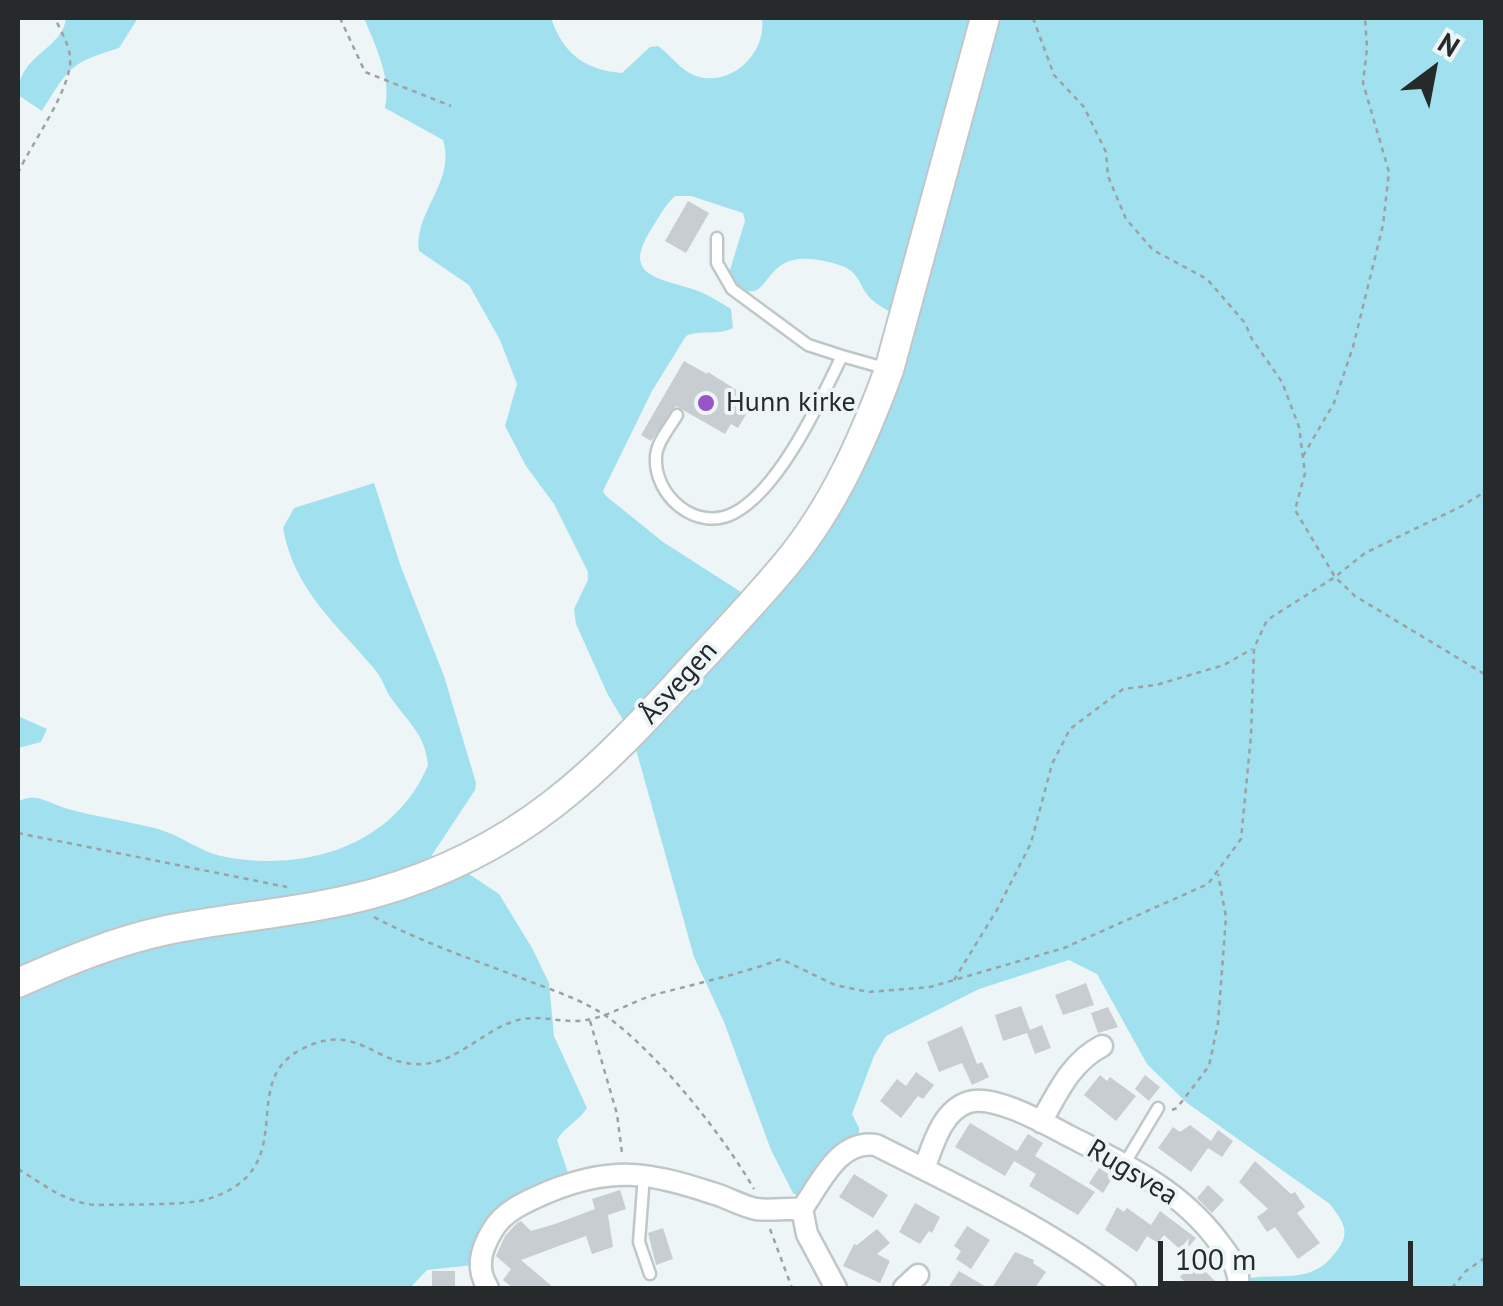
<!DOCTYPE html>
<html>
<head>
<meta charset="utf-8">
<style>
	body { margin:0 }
	#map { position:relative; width:1503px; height:1306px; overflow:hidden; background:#eef5f7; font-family:"PT Sans",sans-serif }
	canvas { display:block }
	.frame { position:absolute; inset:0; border:20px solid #272a2b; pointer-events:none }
	.north { position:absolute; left:1383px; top:20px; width:100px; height:100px; -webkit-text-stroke:8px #eef5f7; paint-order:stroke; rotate:32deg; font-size:28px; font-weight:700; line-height:40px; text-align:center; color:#272a2b }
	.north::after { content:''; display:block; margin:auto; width:35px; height:45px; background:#272a2b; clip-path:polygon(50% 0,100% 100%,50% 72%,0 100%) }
	.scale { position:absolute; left:1158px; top:1241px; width:255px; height:45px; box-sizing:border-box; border:5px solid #272a2b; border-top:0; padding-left:12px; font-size:30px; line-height:35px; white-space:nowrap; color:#272a2b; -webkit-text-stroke:8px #eef5f7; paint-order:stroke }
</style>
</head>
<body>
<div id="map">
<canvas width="1503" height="1306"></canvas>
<div class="frame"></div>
<div class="north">N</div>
<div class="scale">100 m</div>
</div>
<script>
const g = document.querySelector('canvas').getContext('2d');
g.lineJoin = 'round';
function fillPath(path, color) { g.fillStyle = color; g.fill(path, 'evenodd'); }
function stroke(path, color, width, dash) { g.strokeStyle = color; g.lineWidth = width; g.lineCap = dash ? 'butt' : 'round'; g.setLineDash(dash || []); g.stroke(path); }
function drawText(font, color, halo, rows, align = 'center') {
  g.font = font + ' "PT Sans",sans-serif'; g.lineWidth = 8; g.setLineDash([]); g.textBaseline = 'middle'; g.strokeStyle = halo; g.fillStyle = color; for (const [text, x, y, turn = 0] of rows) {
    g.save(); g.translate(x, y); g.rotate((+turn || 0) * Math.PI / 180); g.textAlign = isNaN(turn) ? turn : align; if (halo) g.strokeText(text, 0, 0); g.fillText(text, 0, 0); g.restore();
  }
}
const green = new Path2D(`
	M66 18H138L119 48C69 63 69 68 42 111L18 95C17 56 63 49 66 18Z
	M364 18H551C563 53 584 70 622 73L650 47 658 46C671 55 681 71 696 76 732 88 767 52 762 18H1485V1288H1238L1242 1279C1280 1272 1311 1286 1336 1252 1352 1232 1343 1222 1330 1204L1187 1103 1147 1064 1097 974 1069 960 979 989 886 1036 874 1056 852 1114 859 1128V1136L813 1207 793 1193 771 1150 724 1022 694 957 632 735 608 695 576 624 574 609 588 580V572L554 504 526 466 505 426 517 384 500 340 469 285 419 251C414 211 456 182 443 140L385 108C392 78 375 45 364 18ZM675 196H691L743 213 745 221 729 273V281C764 308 760 276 785 263 799 255 825 260 839 265 860 271 858 285 870 298 877 305 889 311 897 316L841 492 755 601 663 542 606 496 603 491 652 391 686 336C701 329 718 336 733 328L731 309C718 301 704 292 689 288 652 277 623 273 652 228 659 217 665 205 675 196Z
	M374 483 401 567 444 676 476 783 475 790 432 855 436 861 466 872 499 894 532 948 549 983 554 1036 587 1108C578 1122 565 1126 557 1140L571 1182 542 1205 515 1221 473 1265 427 1270 410 1288H18V802C34 791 51 804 68 809 97 817 128 821 158 829 180 835 199 851 221 856 303 873 394 847 428 765 425 734 408 722 391 698 385 690 383 679 376 671 338 625 294 591 283 528L294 508Z
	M18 716 47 729 41 742 18 748Z`);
const building = new Path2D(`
	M688 201 709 213 686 253 665 241Z
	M684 361 707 374 708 372 754 401 738 428 731 424 725 434 676 406 651 441 641 435Z
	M1086 983 1094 1005 1063 1015 1055 995Z
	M1021 1006 1030 1030 1042 1025 1051 1048 1035 1054 1027 1033 1003 1041 995 1015Z
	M1108 1007 1118 1027 1098 1033 1091 1013Z
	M962 1026 977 1064 982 1062 989 1077 972 1085 962 1063 939 1072 927 1042Z
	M916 1072 934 1085 923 1099 918 1096 901 1118 880 1101 897 1079 906 1086Z
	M1100 1075 1107 1081 1110 1077 1136 1096 1116 1121 1084 1095Z
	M1145 1075 1160 1087 1149 1101 1135 1089Z
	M970 1123 1017 1151 1028 1134 1043 1143 1035 1156 1095 1192 1078 1215 1029 1186 1036 1174 1014 1161 1005 1176 955 1147Z
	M1190 1125 1211 1141 1218 1130 1233 1141 1222 1157 1208 1148 1191 1172 1158 1148 1173 1127 1180 1132Z
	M1255 1161 1291 1194 1295 1192 1305 1207 1297 1213 1320 1243 1298 1259 1275 1227 1267 1232 1257 1217 1268 1209 1239 1182Z
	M1099 1168 1113 1177 1103 1193 1089 1183Z
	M854 1174 888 1195 873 1218 839 1197Z
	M1208 1185 1224 1200 1212 1213 1197 1198Z
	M620 1190 626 1209 608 1215 613 1247 592 1254 586 1236 521 1260 554 1288H513L503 1280 511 1269 496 1256 505 1236 517 1223 521 1221 531 1231 555 1224 595 1209 592 1199Z
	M915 1203 940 1217 932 1233 929 1231 920 1244 899 1232Z
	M1117 1207 1124 1212 1127 1208 1151 1225 1160 1211 1196 1238 1184 1253 1164 1235 1158 1243 1147 1236 1137 1252 1105 1230Z
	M967 1226 990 1240 971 1269 956 1259 961 1251 954 1246Z
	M663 1228 673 1259 656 1265 648 1233Z
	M877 1229 890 1243 877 1254 890 1261 880 1283 843 1266 854 1244 857 1245Z
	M1015 1252 1034 1260 1033 1263 1046 1272 1035 1288H992Z
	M1195 1261 1215 1281 1208 1288H1191L1180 1277Z
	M432 1271H455V1288H432Z
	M959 1271 988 1288H948Z`);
const path = new Path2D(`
	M340 18 365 72 451 106
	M1033 18 1054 75 1084 107 1106 152 1108 176 1126 219 1153 250 1207 279 1245 323 1252 339 1282 382 1299 427 1305 473 1295 510 1335 577 1355 596 1486 675
	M18 173C31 144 74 86 70 56 68 42 60 30 55 18
	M1303 456 1334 403 1353 347 1383 225 1389 172 1363 83 1367 48 1365 18
	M18 833 287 887
	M374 917C423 943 477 961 529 981 554 991 583 1000 606 1016 657 1052 723 1135 754 1189
	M954 980 998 908 1031 843 1052 764 1070 729 1123 689 1156 685 1224 665 1252 649
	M590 1021 617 1114 622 1153
	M1172 1110 1177 1108 1209 1066 1218 1023 1226 917 1218 874
	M18 1169C45 1185 62 1201 95 1205 123 1204 185 1206 208 1199 304 1169 236 1084 300 1050 357 1019 375 1067 422 1064 459 1062 484 1029 518 1020 541 1014 563 1024 586 1020 611 1016 632 1001 657 994 699 983 741 974 781 959L835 985 869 992 930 987 1064 948 1208 884 1241 839 1251 736 1254 648 1267 620 1335 577 1365 553 1462 506 1486 491
	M770 1229 792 1288
	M1452 1288 1466 1271 1486 1257`);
const lane = new Path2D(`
	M717 238V263L732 289 808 345 842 356
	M677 415C670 427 657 442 656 456 653 495 696 533 734 513 780 489 820 401 842 356L888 369
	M1125 1163 1158 1108
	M644 1175 639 1242 650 1274`);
const street = new Path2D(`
	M1041 1122C1058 1092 1071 1062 1102 1046
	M924 1169C933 1145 942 1110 969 1102 994 1094 1046 1124 1069 1136 1126 1165 1179 1189 1218 1241 1229 1256 1241 1269 1238 1288
	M802 1209 807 1234 836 1288
	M488 1288C476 1269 480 1251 492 1231 503 1211 527 1201 548 1192 612 1166 648 1172 712 1193 727 1197 741 1206 756 1209 771 1211 787 1208 802 1209 821 1182 839 1139 876 1145 961 1188 1050 1229 1125 1288
	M904 1288 918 1275`);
const secondary = new Path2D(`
	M18 983C65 962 115 941 167 930 236 916 307 912 375 893 521 852 598 772 696 664 727 631 758 598 787 563 834 506 864 438 889 370L985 18`);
const markers = [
	[706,403,10,"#9755ca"]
];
const poiNames = [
	["Hunn kirke",726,403]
];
const streetNames = [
	["Åsvegen",679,683,-48],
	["Rugsvea",1132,1173,31]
];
fillPath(green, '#a0e0ef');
fillPath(building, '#c8cdd1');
stroke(lane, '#c0c7c8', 15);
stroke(street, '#c0c7c8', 25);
stroke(secondary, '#c0c7c8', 32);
stroke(path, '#9ca2a3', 2.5, [5, 5]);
stroke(lane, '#fff', 10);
stroke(street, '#fff', 20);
stroke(secondary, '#fff', 28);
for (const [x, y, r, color] of markers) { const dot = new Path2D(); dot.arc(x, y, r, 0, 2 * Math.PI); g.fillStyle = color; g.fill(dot); stroke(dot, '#eef5f7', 4); }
drawText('28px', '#272a2b', '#eef5f7', poiNames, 'left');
drawText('28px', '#272a2b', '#eef5f7', streetNames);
</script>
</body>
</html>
